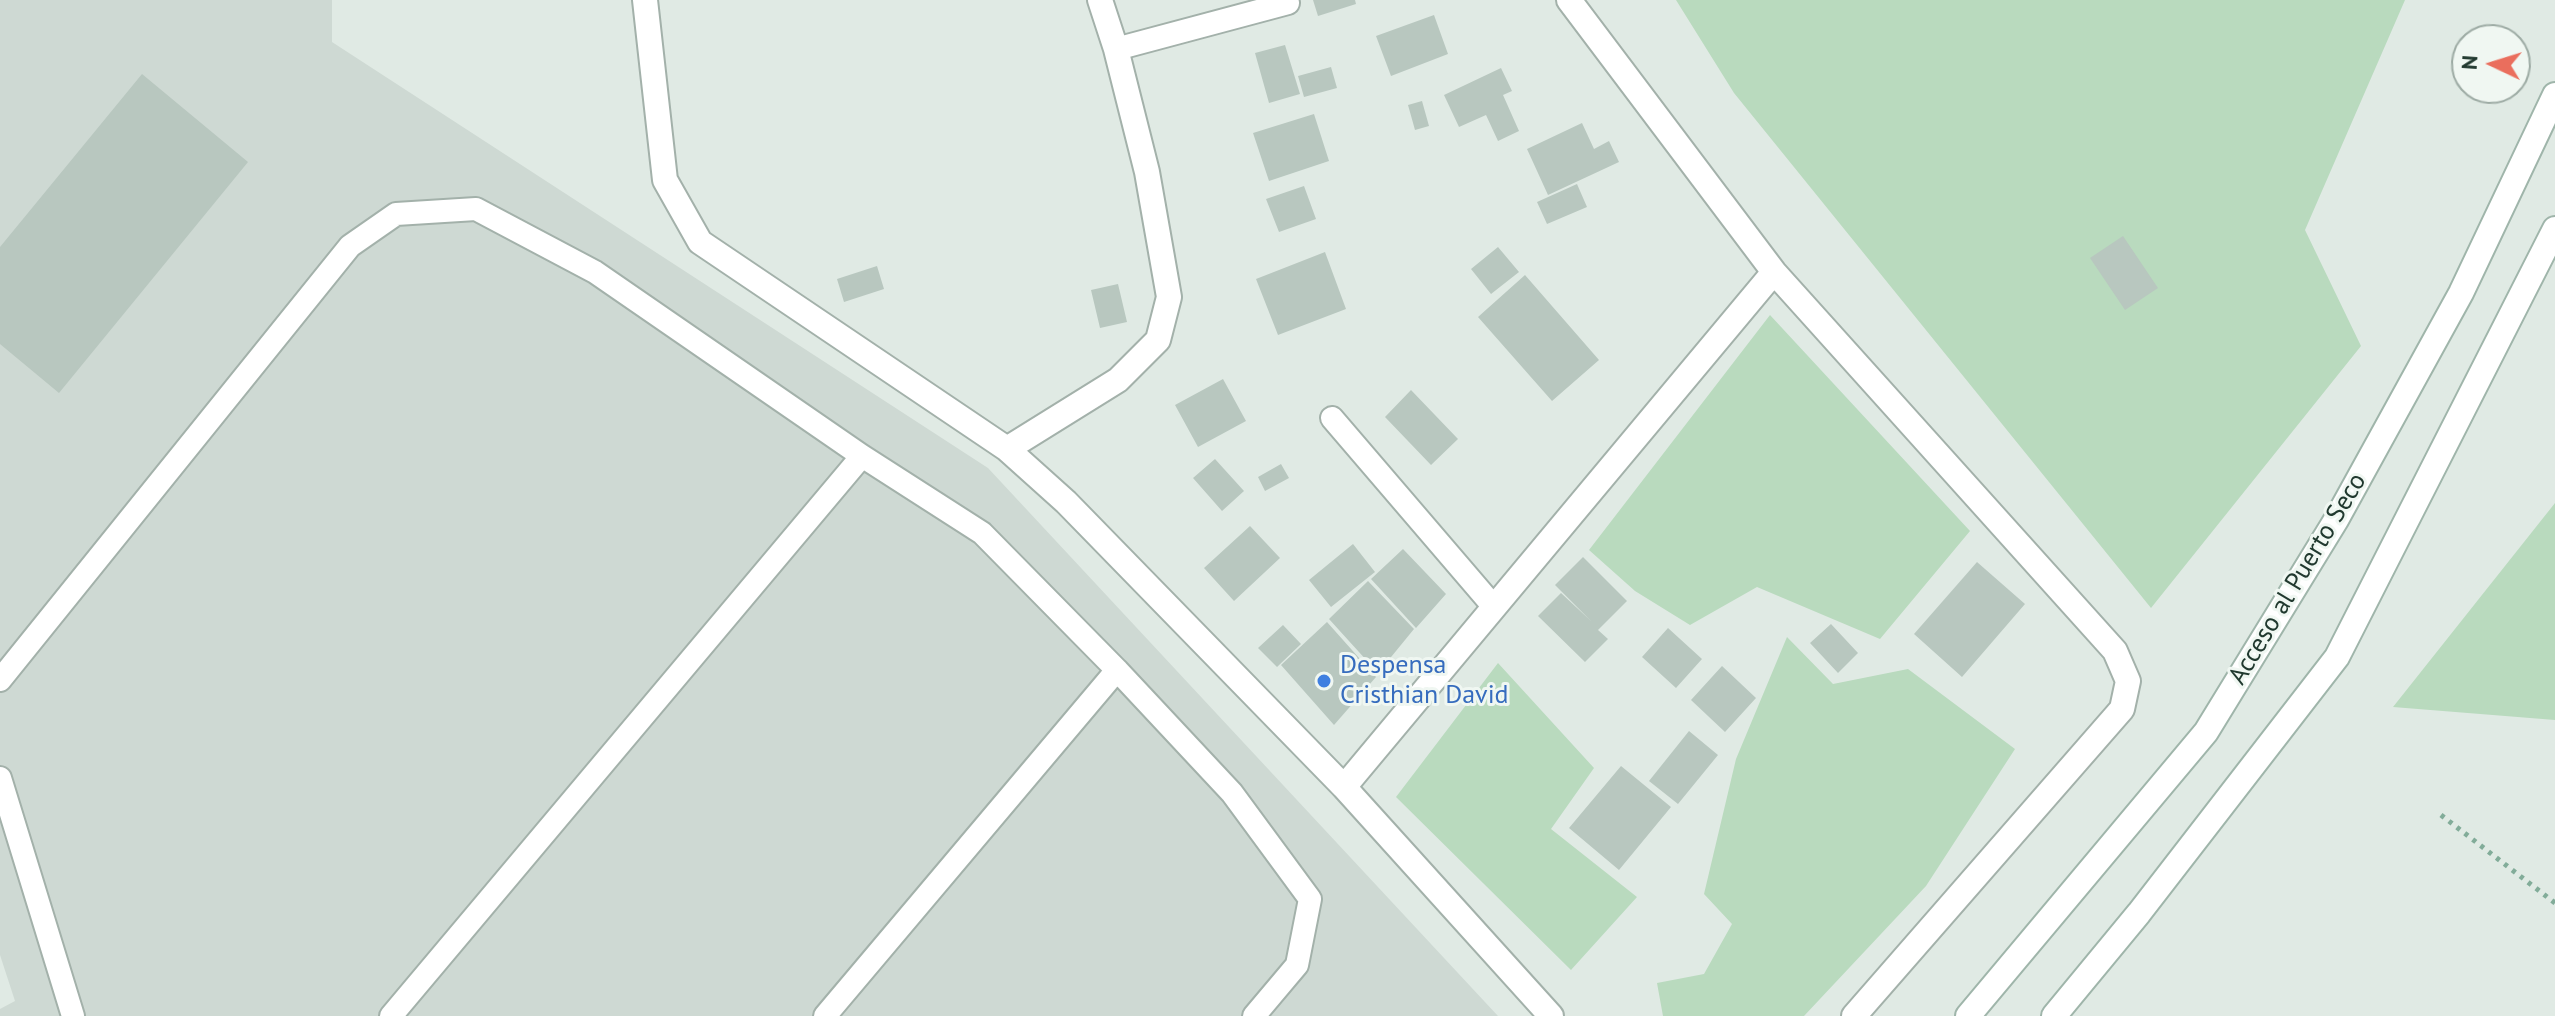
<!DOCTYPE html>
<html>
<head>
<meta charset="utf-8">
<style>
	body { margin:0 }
	#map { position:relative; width:2555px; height:1016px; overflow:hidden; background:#e0eae4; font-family:"PT Sans",sans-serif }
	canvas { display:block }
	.north { position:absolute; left:2451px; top:24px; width:80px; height:80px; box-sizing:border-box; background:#f0f7f2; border:2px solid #9daba4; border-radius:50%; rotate:274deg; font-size:22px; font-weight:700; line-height:32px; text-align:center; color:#21392f }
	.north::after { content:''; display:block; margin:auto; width:28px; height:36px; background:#ea6e5d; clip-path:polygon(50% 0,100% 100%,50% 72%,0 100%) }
</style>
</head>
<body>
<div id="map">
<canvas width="2555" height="1016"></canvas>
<div class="north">N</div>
</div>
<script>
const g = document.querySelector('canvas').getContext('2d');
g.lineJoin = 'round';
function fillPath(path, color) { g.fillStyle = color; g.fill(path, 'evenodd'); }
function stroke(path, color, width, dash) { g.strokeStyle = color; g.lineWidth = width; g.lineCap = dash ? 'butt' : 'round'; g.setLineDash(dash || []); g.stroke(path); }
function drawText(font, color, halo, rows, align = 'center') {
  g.font = font + ' "PT Sans",sans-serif'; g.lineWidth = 6; g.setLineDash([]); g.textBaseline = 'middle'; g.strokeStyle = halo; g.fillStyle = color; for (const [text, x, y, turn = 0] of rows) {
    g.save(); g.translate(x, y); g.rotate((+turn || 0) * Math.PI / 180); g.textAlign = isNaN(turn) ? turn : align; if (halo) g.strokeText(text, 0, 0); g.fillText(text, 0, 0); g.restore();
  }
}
const built = new Path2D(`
	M0 0H332V42L988 468 1498 1016H0V1009L15 1001 0 955Z`);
const green = new Path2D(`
	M1676 0H2405L2305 230 2361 346 2151 608 1734 93Z
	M1770 315 1970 531 1880 639 1757 587 1690 625 1635 591 1589 550Z
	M2555 503V720L2393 707Z
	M1787 637 1833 684 1908 669 2015 749 1926 886 1804 1016H1663L1657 983 1704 974 1732 924 1704 894 1736 759Z
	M1498 663 1594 768 1551 829 1637 897 1571 970 1396 797Z`);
const building = new Path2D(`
	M1313 0H1355L1356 4 1318 16Z
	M1434 15 1448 54 1391 76 1376 36Z
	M1285 45 1300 94 1269 103 1255 53Z
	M1331 67 1337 88 1304 97 1298 76Z
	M1501 68 1512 91 1503 95 1519 131 1498 141 1486 115 1459 127 1444 95Z
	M142 74 248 162 59 393 0 344V247Z
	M1422 101 1429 126 1415 130 1408 105Z
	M1314 114 1329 161 1269 181 1253 133Z
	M1582 123 1594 149 1609 141 1619 162 1548 195 1527 149Z
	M1577 184 1587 207 1547 224 1537 202Z
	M1304 186 1316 219 1279 232 1266 199Z
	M2123 236 2158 288 2125 310 2090 258Z
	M1498 247 1519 272 1491 294 1471 269Z
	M1325 252 1346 309 1278 335 1256 279Z
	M877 266 884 289 844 302 837 279Z
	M1525 275 1599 360 1552 401 1478 317Z
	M1118 284 1127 322 1100 328 1091 290Z
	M1223 379 1246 421 1198 447 1175 405Z
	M1411 390 1458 439 1431 465 1385 417Z
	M1215 459 1244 491 1222 511 1193 478Z
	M1281 464 1289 478 1265 491 1258 477Z
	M1250 526 1280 558 1234 601 1204 568Z
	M1353 544 1375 572 1331 607 1309 580Z
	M1403 549 1446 594 1416 628 1371 579Z
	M1583 557 1627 601 1598 630 1608 639 1585 662 1538 616 1561 593 1591 621 1555 585Z
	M1977 562 2025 604 1962 677 1914 634Z
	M1368 581 1414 629 1378 673 1329 619Z
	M1327 622 1376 677 1334 725 1281 665Z
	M1831 624 1858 653 1838 673 1810 643Z
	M1283 625 1301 644 1277 667 1258 648Z
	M1668 628 1702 659 1676 688 1642 657Z
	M1722 666 1756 698 1725 732 1691 700Z
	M1689 731 1718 755 1678 804 1649 781Z
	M1621 766 1671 807 1619 870 1569 828Z`);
const path = new Path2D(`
	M2441 815 2555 903`);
const lane = new Path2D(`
	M1116 49 1288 3
	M1332 418 1494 607
	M0 680 350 246 396 214 476 209 595 272 862 456 982 533 1117 670 1232 793 1310 899 1297 965 1254 1016
	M0 778 73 1016
	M391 1016 862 456
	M825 1016 1117 670`);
const street = new Path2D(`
	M645 0 665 180 700 242 1007 449 1066 502 1344 787 1551 1016
	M1569 0 1774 272 2115 651 2128 681 2122 709 1854 1016
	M1007 449 1118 380 1158 340 1169 297 1147 172 1116 49 1100 0
	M1344 787 1774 272`);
const secondary = new Path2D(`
	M1968 1016 2206 732 2336 520 2461 293 2555 95
	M2054 1016 2139 913 2337 657 2555 229`);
const markers = [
	[1324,681,8,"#3f7fe0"]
];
const streetNames = [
	["Acceso al Puerto Seco",2298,579,-59]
];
const shopNames = [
	["Despensa",1340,666],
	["Cristhian David",1340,696]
];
fillPath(built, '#ced9d3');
fillPath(green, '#b9dabe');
fillPath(building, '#b8c7bf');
stroke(lane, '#a3b1aa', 26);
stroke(street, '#a3b1aa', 28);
stroke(secondary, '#9fb5aa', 28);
stroke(path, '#82ac99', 5, [4, 6]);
stroke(lane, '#fff', 22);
stroke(street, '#fff', 24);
stroke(secondary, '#fff', 24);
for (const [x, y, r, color] of markers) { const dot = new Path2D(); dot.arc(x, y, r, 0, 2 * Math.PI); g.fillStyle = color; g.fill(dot); stroke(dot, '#f0f7f2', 3); }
drawText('26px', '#21392f', '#f0f7f2', streetNames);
drawText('26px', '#366cbe', '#f0f7f2', shopNames, 'left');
</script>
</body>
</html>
